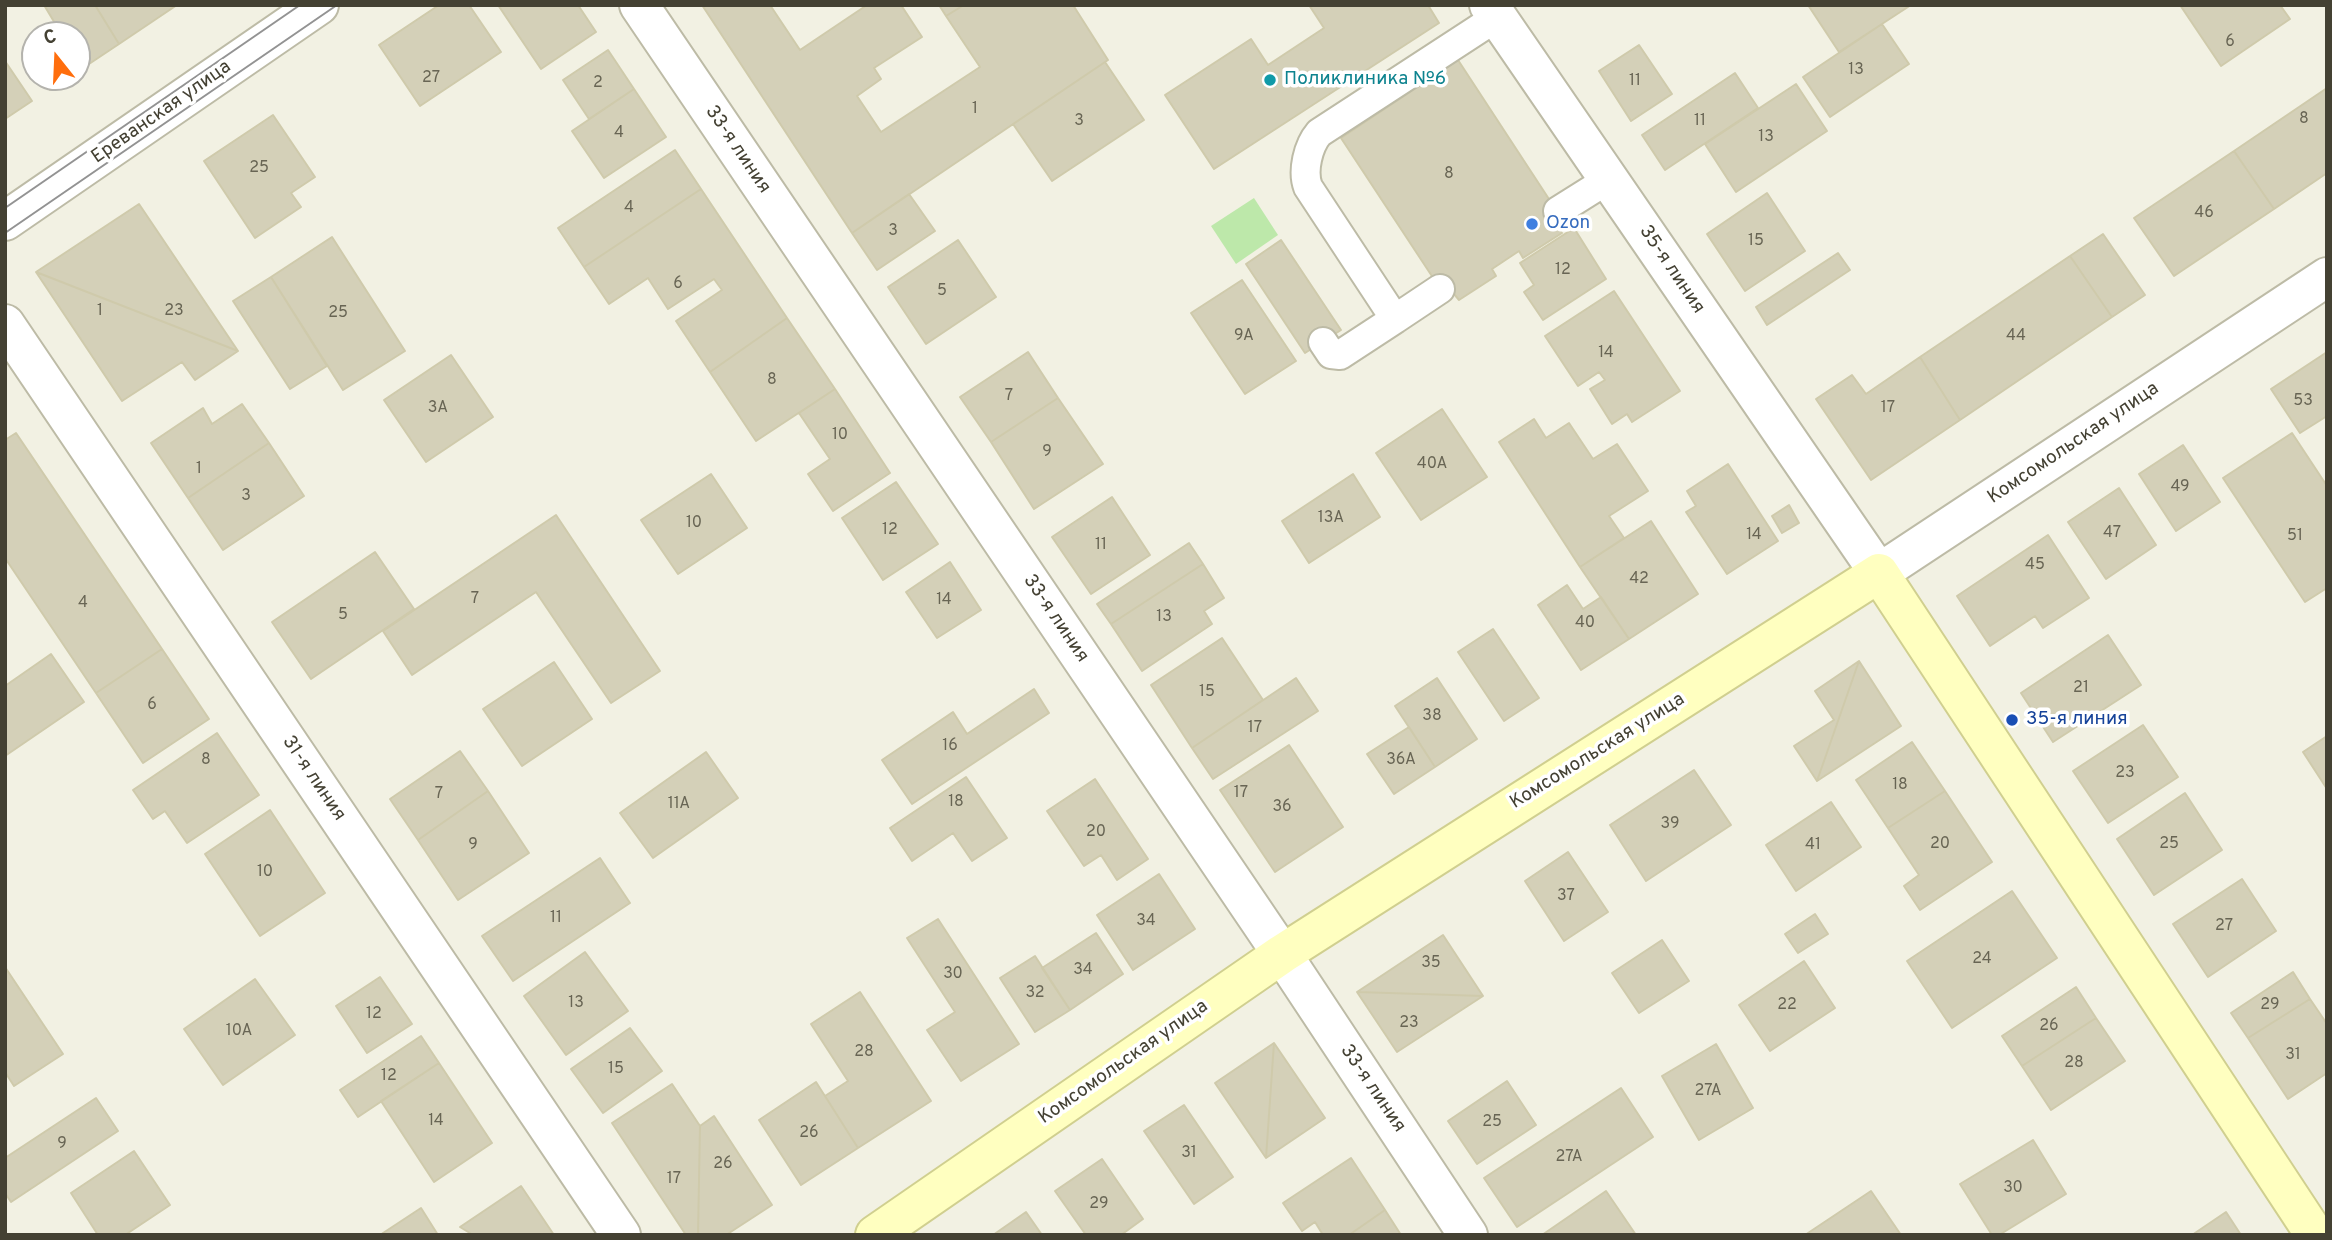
<!DOCTYPE html>
<html>
<head>
<meta charset="utf-8">
<style>
	body { margin:0 }
	#map { position:relative; width:2332px; height:1240px; overflow:hidden; background:#f2f1e3; font-family:Overpass,sans-serif }
	canvas { display:block }
	.frame { position:absolute; inset:0; border:7px solid #444133; pointer-events:none }
	.north { position:absolute; left:21px; top:21px; width:70px; height:70px; box-sizing:border-box; background:#fff; border:2px solid #b4b3ad; border-radius:50%; rotate:342deg; font-size:19px; font-weight:700; line-height:28px; text-align:center; color:#444133 }
	.north::after { content:''; display:block; margin:auto; width:24px; height:32px; background:#ff6e0d; clip-path:polygon(50% 0,100% 100%,50% 72%,0 100%) }
</style>
</head>
<body>
<div id="map">
<canvas width="2332" height="1240"></canvas>
<div class="frame"></div>
<div class="north">С</div>
</div>
<script>
const g = document.querySelector('canvas').getContext('2d');
g.lineJoin = 'round';
function fillPath(path, color) { g.fillStyle = color; g.fill(path, 'evenodd'); }
function stroke(path, color, width, dash) { g.strokeStyle = color; g.lineWidth = width; g.lineCap = dash ? 'butt' : 'round'; g.setLineDash(dash || []); g.stroke(path); }
function drawText(font, color, halo, rows, align = 'center') {
  g.font = font + ' Overpass,sans-serif'; g.lineWidth = 7; g.setLineDash([]); g.textBaseline = 'middle'; g.strokeStyle = halo; g.fillStyle = color; for (const [text, x, y, turn = 0] of rows) {
    g.save(); g.translate(x, y); g.rotate((+turn || 0) * Math.PI / 180); g.textAlign = isNaN(turn) ? turn : align; if (halo) g.strokeText(text, 0, 0); g.fillText(text, 0, 0); g.restore();
  }
}
const green = new Path2D(`
	M1254 198 1278 235 1236 264 1211 226Z`);
const building = new Path2D(`
	M44 5H95L119 44 77 72V35H62Z
	M95 5H177L119 44Z
	M439 5H469L501 52 420 106 379 45Z
	M498 5H578L596 32 541 69Z
	M702 5H770L800 50 867 5H901L922 37 874 68 881 79 857 96 881 132 980 67 946 16 964 5H1073L1108 60 852 233Z
	M939 5H964L946 16Z
	M1309 5H1428L1439 23 1214 169 1165 95 1251 39 1268 65 1324 28Z
	M1808 5H1911L1839 52Z
	M2180 5H2280L2290 19 2221 66Z
	M1882 24 1909 64 1830 117 1803 77Z
	M1639 45 1672 94 1631 121 1599 71Z
	M608 50 634 89 589 119 563 80Z
	M1458 60 1564 222 1557 226 1562 233 1523 258 1519 251 1492 269 1496 276 1459 300 1454 294 1447 299 1341 138Z
	M5 61 32 101 5 119Z
	M1105 62 1144 120 1052 181 1013 124Z
	M1735 73 1758 108 1665 170 1642 135Z
	M41 77H69L50 90Z
	M1796 84 1827 131 1736 192 1705 144Z
	M2327 88V173L2274 209 2234 151Z
	M634 89 666 137 604 178 572 131Z
	M273 115 315 177 291 193 301 207 255 238 204 161Z
	M675 150 701 189 584 267 558 228Z
	M2234 151 2274 209 2174 276 2134 218Z
	M701 189 787 318 710 372 676 321 722 290 714 279 668 309 648 278 609 304 584 267Z
	M1767 193 1805 251 1745 291 1707 234Z
	M909 194 935 231 877 270 852 233Z
	M139 204 238 351 36 272Z
	M1574 228 1606 279 1543 320 1524 292 1534 285 1520 263Z
	M2103 234 2145 295 2112 317 2070 256Z
	M332 237 405 351 343 390 271 277Z
	M958 240 996 297 926 344 888 287Z
	M1281 240 1341 330 1305 353 1246 264Z
	M1838 253 1850 270 1767 325 1756 307Z
	M2070 256 2112 317 1960 420 1920 357Z
	M36 272 238 351 195 380 182 362 122 401Z
	M271 277 327 366 290 389 233 301Z
	M1242 280 1296 361 1245 394 1191 313Z
	M1614 291 1680 391 1632 422 1627 414 1612 424 1590 389 1605 380 1599 372 1578 386 1545 336Z
	M787 318 835 389 756 441 710 372Z
	M1028 352 1058 398 991 442 960 397Z
	M2327 352V416L2300 433 2271 389Z
	M451 355 493 417 426 462 384 400Z
	M1920 357 1960 420 1871 480 1816 399 1852 375 1866 394Z
	M835 389 890 473 833 511 808 474 830 459 799 413Z
	M1058 398 1103 464 1034 509 991 442Z
	M242 404 269 443 188 498 151 443 203 408 212 424Z
	M1442 409 1487 477 1421 520 1376 453Z
	M1534 419 1546 438 1569 423 1593 459 1617 444 1648 491 1609 516 1624 538 1580 567 1499 442Z
	M16 433 162 649 96 693 5 558V440Z
	M2292 433 2327 486V588L2305 602 2223 478Z
	M269 443 304 496 223 550 188 498Z
	M2183 445 2220 502 2176 531 2139 474Z
	M1728 464 1778 541 1727 574 1686 512 1696 506 1687 491Z
	M711 474 747 528 678 574 641 520Z
	M1353 474 1380 517 1309 563 1282 521Z
	M896 482 938 544 883 580 842 518Z
	M2119 488 2156 545 2106 579 2068 522Z
	M1112 497 1150 555 1091 594 1052 537Z
	M1789 505 1799 523 1782 533 1772 516Z
	M556 515 660 671 611 703 536 592 412 675 383 631Z
	M1651 521 1698 594 1629 639 1580 567Z
	M2048 535 2089 598 2043 628 2035 616 1990 646 1957 596Z
	M1189 543 1203 564 1111 624 1097 604Z
	M375 552 414 609 311 679 272 622Z
	M950 562 981 610 937 638 906 592Z
	M1203 564 1224 598 1204 611 1212 624 1142 671 1111 624Z
	M1567 585 1583 609 1601 597 1629 639 1581 670 1538 605Z
	M1493 629 1539 698 1504 721 1458 652Z
	M2108 635 2141 685 2053 742 2021 693Z
	M1222 638 1263 700 1192 748 1151 685Z
	M162 649 209 719 143 763 96 693Z
	M51 654 84 702 5 756V686Z
	M1859 661 1901 726 1817 781Z
	M1859 661 1817 781 1794 746 1834 720 1815 691Z
	M554 662 592 719 522 766 483 709Z
	M1296 678 1318 711 1213 779 1192 748Z
	M1437 678 1477 739 1435 767 1395 706Z
	M1034 689 1049 713 912 804 882 760 953 712 967 734Z
	M2143 725 2178 777 2108 823 2073 771Z
	M1409 727 1435 767 1394 794 1367 754Z
	M217 733 259 795 187 843 165 811 153 819 133 790Z
	M2327 736V789L2303 752Z
	M1912 742 1945 791 1888 828 1856 780Z
	M1289 745 1343 827 1275 872 1220 790Z
	M460 751 488 791 418 840 390 799Z
	M706 752 738 798 653 858 620 813Z
	M1694 770 1731 825 1646 881 1610 825Z
	M966 777 1007 838 972 861 953 833 912 861 890 828Z
	M1095 779 1148 859 1117 880 1101 855 1084 866 1047 811Z
	M488 791 529 853 458 900 418 840Z
	M1945 791 1992 862 1920 910 1904 886 1919 875 1888 828Z
	M2185 793 2222 850 2154 895 2117 839Z
	M1831 802 1861 847 1796 891 1766 845Z
	M270 810 325 893 260 936 205 854Z
	M1568 852 1608 912 1564 941 1525 881Z
	M600 858 630 903 513 981 482 936Z
	M1159 874 1195 929 1133 970 1097 915Z
	M2242 879 2276 931 2208 977 2173 924Z
	M2012 891 2057 958 1952 1028 1907 961Z
	M1815 914 1828 934 1798 953 1785 934Z
	M938 919 1019 1044 961 1081 927 1030 955 1012 907 938Z
	M1096 933 1123 974 1070 1010 1042 968Z
	M1443 935 1483 996 1357 992Z
	M1662 940 1689 981 1639 1013 1612 973Z
	M585 952 628 1011 566 1055 524 996Z
	M1035 956 1070 1010 1035 1032 1000 978Z
	M1804 961 1835 1008 1770 1051 1739 1005Z
	M5 967 63 1054 14 1086 5 1072Z
	M2293 972 2310 999 2248 1038 2231 1013Z
	M380 977 412 1024 367 1053 336 1006Z
	M255 979 295 1035 223 1085 184 1029Z
	M2076 987 2096 1018 2022 1066 2002 1036Z
	M860 992 931 1101 858 1148 825 1096 848 1081 811 1024Z
	M1357 992 1483 996 1397 1052Z
	M2310 999 2327 1024V1073L2288 1099 2248 1038Z
	M2096 1018 2125 1061 2051 1110 2022 1066Z
	M630 1028 662 1071 603 1113 571 1069Z
	M421 1036 439 1063 358 1117 340 1090Z
	M1274 1043 1325 1118 1266 1158Z
	M1274 1043 1266 1158 1215 1083Z
	M1716 1044 1753 1108 1699 1140 1662 1076Z
	M439 1063 492 1143 434 1182 381 1101Z
	M1507 1081 1536 1125 1477 1164 1448 1121Z
	M816 1082 858 1148 801 1185 759 1120Z
	M672 1084 700 1126 698 1235H686L612 1123Z
	M1621 1088 1653 1137 1517 1227 1484 1178Z
	M96 1098 118 1131 11 1202 5 1193V1158Z
	M1184 1105 1233 1177 1194 1204 1144 1131Z
	M714 1116 772 1205 726 1235H698L700 1126Z
	M2033 1140 2066 1194 1999 1235H1992L1960 1184Z
	M134 1151 170 1205 125 1235H98L71 1193Z
	M1351 1158 1385 1210 1349 1235H1323L1315 1222 1302 1231 1283 1203Z
	M1102 1159 1143 1219 1121 1235H1086L1055 1191Z
	M521 1186 554 1235H473L460 1227Z
	M1606 1191 1636 1235H1542Z
	M1871 1191 1901 1235H1805Z
	M421 1208 438 1235H380Z
	M1385 1210 1401 1235H1349Z
	M1026 1212 1042 1235H993Z
	M2226 1212 2241 1235H2192Z`);
const lane = new Path2D(`
	M1558 211 1609 179
	M1440 289 1395 319 1308 187C1302 171 1308 146 1319 133L1497 17
	M1323 342 1331 354 1340 355 1395 319`);
const street = new Path2D(`
	M639 5 1282 954 1468 1235
	M1489 5 1879 573 2327 277
	M5 221 319 5
	M5 324 621 1235`);
const secondary = new Path2D(`
	M875 1235 1282 954 1879 573 2315 1235`);
const tram = new Path2D(`
	M5 208 300 5
	M5 233 337 5`);
const markers = [
	[1270,80,7,"#0f9aa8"],
	[1532,224,7,"#3f7fe0"],
	[2012,720,7,"#1a4fb4"]
];
const numberNames = [
	["6",2230,43],
	["13",1856,71],
	["27",431,79],
	["11",1635,82],
	["2",598,84],
	["1",975,110],
	["8",2304,120],
	["3",1079,122],
	["11",1700,122],
	["4",619,134],
	["13",1766,138],
	["25",259,169],
	["8",1449,175],
	["4",629,209],
	["46",2204,214],
	["3",893,232],
	["15",1756,242],
	["12",1563,271],
	["6",678,285],
	["5",942,292],
	["1",100,312],
	["23",174,312],
	["25",338,314],
	["9А",1244,337],
	["44",2016,337],
	["14",1606,354],
	["8",772,381],
	["7",1009,397],
	["53",2303,402],
	["3А",438,409],
	["17",1888,409],
	["10",840,436],
	["9",1047,453],
	["40А",1432,465],
	["1",199,470],
	["49",2180,488],
	["3",246,497],
	["13А",1331,519],
	["10",694,524],
	["12",890,531],
	["47",2112,534],
	["14",1754,536],
	["51",2295,537],
	["11",1101,546],
	["45",2035,566],
	["42",1639,580],
	["7",475,600],
	["14",944,601],
	["4",83,604],
	["5",343,616],
	["13",1164,618],
	["40",1585,624],
	["21",2081,689],
	["15",1207,693],
	["6",152,706],
	["38",1432,717],
	["17",1255,729],
	["16",950,747],
	["8",206,761],
	["36А",1401,761],
	["23",2125,774],
	["18",1900,786],
	["17",1241,794],
	["7",439,795],
	["18",956,803],
	["11А",679,805],
	["36",1282,808],
	["39",1670,825],
	["20",1096,833],
	["20",1940,845],
	["25",2169,845],
	["9",473,846],
	["41",1813,846],
	["10",265,873],
	["37",1566,897],
	["11",556,919],
	["34",1146,922],
	["27",2224,927],
	["24",1982,960],
	["35",1431,964],
	["34",1083,971],
	["30",953,975],
	["32",1035,994],
	["13",576,1004],
	["22",1787,1006],
	["29",2270,1006],
	["12",374,1015],
	["23",1409,1024],
	["26",2049,1027],
	["10А",239,1032],
	["28",864,1053],
	["31",2293,1056],
	["28",2074,1064],
	["15",616,1070],
	["12",389,1077],
	["27А",1708,1092],
	["14",436,1122],
	["25",1492,1123],
	["26",809,1134],
	["9",62,1145],
	["31",1189,1154],
	["27А",1569,1158],
	["26",723,1165],
	["17",674,1180],
	["30",2013,1189],
	["29",1099,1205]
];
const cultureNames = [
	["Поликлиника №6",1284,80]
];
const streetNames = [
	["Ереванская улица",162,113,-35],
	["33-я линия",737,150,56],
	["35-я линия",1671,270,56],
	["Комсомольская улица",2074,444,-34],
	["33-я линия",1055,619,56],
	["Комсомольская улица",1598,752,-32],
	["31-я линия",313,779,56],
	["Комсомольская улица",1124,1063,-35],
	["33-я линия",1372,1089,56]
];
const shopNames = [
	["Ozon",1546,224]
];
const transitNames = [
	["35-я линия",2026,720]
];
fillPath(green, '#bde8aa');
fillPath(building, '#d4d0b8');
stroke(building, '#cfcaab', 2);
stroke(lane, '#bdbba6', 32);
stroke(street, '#bdbba6', 42);
stroke(secondary, '#d0cf8f', 42);
stroke(lane, '#fff', 28);
stroke(street, '#fff', 38);
stroke(secondary, '#ffffc0', 38);
stroke(tram, '#939393', 2);
for (const [x, y, r, color] of markers) { const dot = new Path2D(); dot.arc(x, y, r, 0, 2 * Math.PI); g.fillStyle = color; g.fill(dot); stroke(dot, '#fff', 2.5); }
drawText('16px', '#686554', null, numberNames);
drawText('19px', '#0d838f', '#fff', cultureNames, 'left');
drawText('19px', '#444133', '#fff', streetNames);
drawText('19px', '#366cbe', '#fff', shopNames, 'left');
drawText('19px', '#164399', '#fff', transitNames, 'left');
</script>
</body>
</html>
